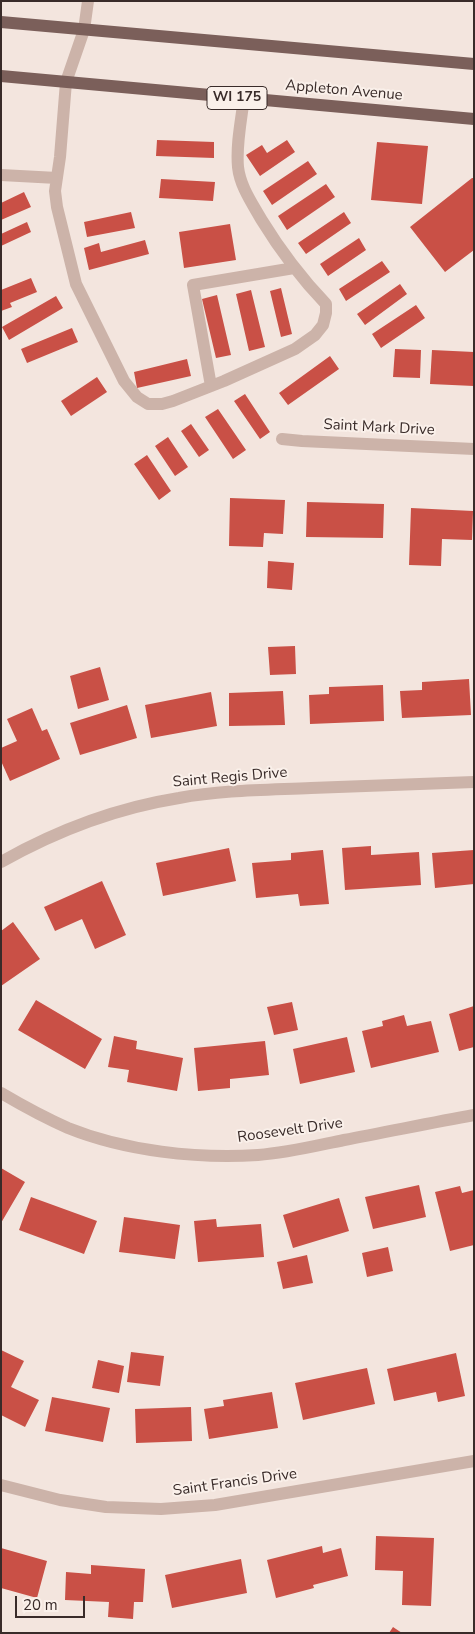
<!DOCTYPE html>
<html>
<head>
<meta charset="utf-8">
<style>
	body { margin:0 }
	#map { position:relative; width:475px; height:1634px; overflow:hidden; background:#f3e5de; font-family:"Nunito Sans",sans-serif }
	canvas { display:block }
	.frame { position:absolute; inset:0; border:2px solid #392b29; pointer-events:none }
	.scale { position:absolute; left:15px; top:1596px; width:70px; height:22px; box-sizing:border-box; border:2px solid #392b29; border-top:0; padding-left:6px; font-size:15px; line-height:18px; white-space:nowrap; color:#392b29; -webkit-text-stroke:4px #faf0ea; paint-order:stroke }
</style>
</head>
<body>
<div id="map">
<canvas width="475" height="1634"></canvas>
<div class="frame"></div>
<div class="scale">20 m</div>
</div>
<script>
const g = document.querySelector('canvas').getContext('2d');
g.lineJoin = 'round';
function fillPath(path, color) { g.fillStyle = color; g.fill(path, 'evenodd'); }
function stroke(path, color, width, dash) { g.strokeStyle = color; g.lineWidth = width; g.lineCap = dash ? 'butt' : 'round'; g.setLineDash(dash || []); g.stroke(path); }
function drawText(font, color, halo, rows, align = 'center') {
  g.font = font + ' "Nunito Sans",sans-serif'; g.lineWidth = 4; g.setLineDash([]); g.textBaseline = 'middle'; g.strokeStyle = halo; g.fillStyle = color; for (const [text, x, y, turn = 0] of rows) {
    g.save(); g.translate(x, y); g.rotate((+turn || 0) * Math.PI / 180); g.textAlign = isNaN(turn) ? turn : align; if (halo) g.strokeText(text, 0, 0); g.fillText(text, 0, 0); g.restore();
  }
}
const building = new Path2D(`
	M157 140 214 142V158L156 156Z
	M287 140 295 152 260 176 246 155 262 145 267 153Z
	M377 142 428 146 422 204 371 200Z
	M308 161 317 174 272 205 263 191Z
	M472 178H474V250L445 272 410 227Z
	M161 179 215 182 213 201 159 198Z
	M326 184 335 197 287 230 278 216Z
	M24 192 31 207 1 220V203Z
	M131 212 135 228 87 237 84 222Z
	M344 212 351 223 306 254 298 243Z
	M27 222 31 232 1 246V234Z
	M230 224 236 260 184 268 179 232Z
	M359 238 366 250 328 276 320 264Z
	M145 240 149 254 89 270 84 248 99 243 101 252Z
	M382 261 390 272 346 301 339 289Z
	M31 278 37 292 10 303 12 307 1 311V290Z
	M400 284 407 294 365 325 357 314Z
	M281 288 292 334 281 337 270 291Z
	M251 290 265 347 249 351 236 294Z
	M217 295 231 355 216 358 202 299Z
	M56 296 63 308 9 340 2 327Z
	M416 305 425 318 381 348 372 334Z
	M72 328 78 342 27 363 21 349Z
	M395 349 421 350 420 378 393 377Z
	M432 350 474 352V386L430 384Z
	M330 356 339 369 288 405 279 393Z
	M187 359 191 376 137 388 134 372Z
	M97 377 107 392 71 416 61 401Z
	M245 394 270 432 260 439 234 401Z
	M218 409 246 450 233 459 205 417Z
	M191 424 209 450 199 457 181 431Z
	M168 437 188 467 175 476 155 446Z
	M147 455 171 491 159 500 134 464Z
	M230 498 285 500 283 534 264 533 263 547 229 546Z
	M307 502 384 504 383 538 306 537Z
	M411 508 473 511 472 540 442 539 441 566 409 565Z
	M268 561 294 563 292 590 267 588Z
	M295 646 296 674 270 675 268 647Z
	M100 667 109 700 78 709 70 676Z
	M469 679 471 715 402 718 400 691 422 690V682Z
	M383 685 384 721 310 724 309 695 329 694V687Z
	M283 691 285 725 229 726V693Z
	M211 692 217 726 151 738 145 705Z
	M127 705 137 738 80 755 70 723Z
	M32 708 42 731 47 729 60 759 10 781 1 761V748L17 741 7 719Z
	M371 846V855L419 852 421 885 345 890 342 848Z
	M229 848 236 881 163 896 156 863Z
	M323 850 329 904 300 906 298 894 256 898 252 863 291 860V853Z
	M474 850V884L435 888 432 853Z
	M102 881 126 935 95 949 82 919 55 931 44 907Z
	M13 922 40 959 1 986V931Z
	M36 1000 102 1039 85 1069 18 1030Z
	M292 1002 298 1030 274 1035 267 1007Z
	M474 1006V1047L459 1051 449 1014Z
	M404 1015 407 1026 431 1021 439 1052 371 1068 362 1031 383 1026 382 1021Z
	M114 1036 137 1041 136 1049 183 1058 177 1091 127 1082 129 1070 108 1067Z
	M347 1037 355 1072 300 1084 293 1049Z
	M265 1041 269 1075 230 1079V1088L198 1091 194 1048Z
	M1 1168 25 1182 1 1223Z
	M419 1185 426 1217 373 1229 365 1197Z
	M460 1186 462 1193 474 1190V1245L450 1251 435 1192Z
	M31 1197 97 1221 84 1254 19 1230Z
	M339 1198 349 1231 293 1248 283 1215Z
	M124 1217 180 1225 175 1259 119 1252Z
	M216 1219 217 1227 261 1224 264 1257 198 1262 194 1221Z
	M388 1247 393 1271 367 1277 362 1253Z
	M307 1255 313 1283 283 1289 277 1262Z
	M1 1350 24 1361 11 1387 39 1400 25 1427 1 1415Z
	M131 1352 164 1356 160 1386 127 1382Z
	M456 1353 465 1396 438 1402 436 1392 394 1401 387 1369Z
	M98 1360 124 1366 119 1393 92 1388Z
	M367 1368 375 1404 303 1420 295 1383Z
	M272 1392 278 1428 209 1439 204 1409 224 1406 223 1400Z
	M52 1397 110 1408 103 1442 45 1431Z
	M191 1407 192 1441 136 1443 135 1409Z
	M376 1536 434 1538 431 1606 402 1605 403 1571 375 1570Z
	M322 1546 323 1553 341 1548 348 1576 313 1585 314 1588 276 1598 267 1560Z
	M1 1548 47 1561 37 1598 1 1588Z
	M241 1559 247 1593 172 1608 165 1575Z
	M91 1565 145 1569 143 1602H134L133 1619 108 1617 109 1602 65 1600 66 1572 91 1574Z
	M393 1627 402 1633H389Z`);
const minor = new Path2D(`
	M88 1 84 30 66 82 60 157 55 191 57 207 76 284 124 381 137 397 148 404H162L173 401 224 381 295 349 315 335 323 325 326 313V304C301 278 280 250 261 219 252 203 240 186 238 167 236 145 241 121 244 98
	M1 175 57 178
	M211 386 193 285 294 268
	M282 439 302 441 474 449
	M1 862C56 831 116 808 179 798 222 790 267 790 311 788 365 786 419 784 474 782
	M1 1093C23 1106 45 1118 68 1128 125 1151 197 1159 258 1155 287 1153 315 1146 344 1140 387 1132 430 1123 474 1115
	M1 1485 60 1500 106 1507 161 1509 215 1505 474 1461`);
const primary = new Path2D(`
	M1 22 474 64
	M1 76 474 119`);
const shields = [
	[237,98,60]
];
const shieldNames = [
	["WI 175",237,98]
];
const streetNames = [
	["Appleton Avenue",344,91,5],
	["Saint Mark Drive",379,428,3],
	["Saint Regis Drive",230,778,-5],
	["Roosevelt Drive",290,1131,-8],
	["Saint Francis Drive",235,1483,-8]
];
fillPath(building, '#c95046');
stroke(minor, '#ccb3a9', 12);
stroke(primary, '#7b5f5a', 12);
for (const [x, y, w] of shields) { const box = new Path2D(); box.roundRect(x - w / 2, y - 11.5, w, 23, 4); g.fillStyle = '#faf0ea'; g.fill(box); stroke(box, '#392b29', 1); }
drawText('bold 14px', '#392b29', null, shieldNames);
drawText('15px', '#392b29', '#faf0ea', streetNames);
</script>
</body>
</html>
